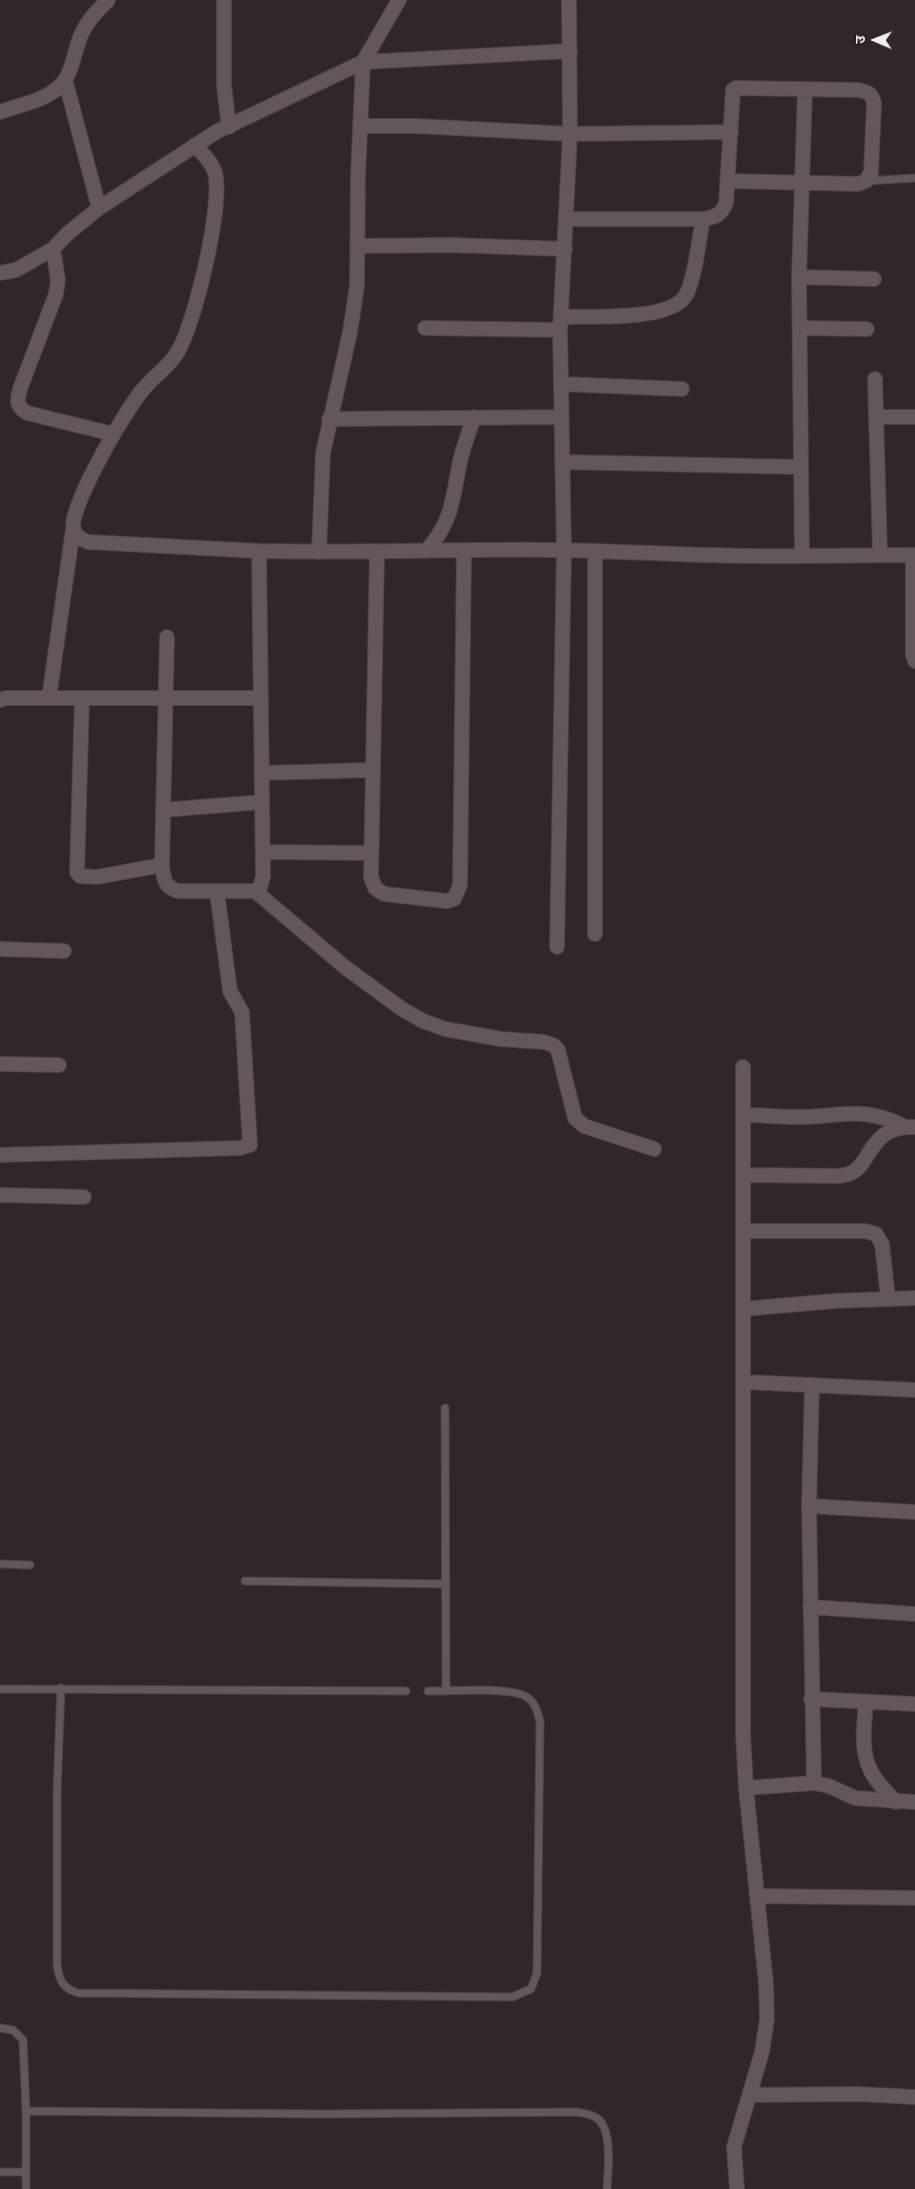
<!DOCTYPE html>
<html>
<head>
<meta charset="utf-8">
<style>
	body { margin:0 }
	#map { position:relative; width:915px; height:2189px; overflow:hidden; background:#302827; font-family:"PT Sans","Noto Sans Devanagari",sans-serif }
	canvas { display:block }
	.north { position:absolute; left:850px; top:15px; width:50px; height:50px; -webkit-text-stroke:4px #261e1d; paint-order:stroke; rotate:271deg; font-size:14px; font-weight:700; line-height:20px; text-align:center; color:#f3edec }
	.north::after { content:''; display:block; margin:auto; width:18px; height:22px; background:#f3edec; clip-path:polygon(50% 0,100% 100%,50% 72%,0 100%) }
</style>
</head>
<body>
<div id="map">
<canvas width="915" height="2189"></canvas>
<div class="north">उ</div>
</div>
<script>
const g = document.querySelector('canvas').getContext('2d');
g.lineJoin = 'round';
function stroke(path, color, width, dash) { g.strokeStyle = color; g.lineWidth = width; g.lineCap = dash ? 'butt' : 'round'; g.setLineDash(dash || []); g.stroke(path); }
const service = new Path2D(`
	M866 181 915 178
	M445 1408 446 1691
	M0 1564 30 1565
	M245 1581 446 1584
	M61 1688 57 1793V1964C59 1980 62 1988 78 1993L512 1997 531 1989 537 1973 540 1721C537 1711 535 1701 525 1696 505 1687 451 1691 428 1691
	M0 1689 406 1691
	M0 2028 13 2030 23 2040 26 2111V2189
	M26 2111 320 2114 577 2112C582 2113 588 2114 593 2116 614 2124 608 2170 607 2189
	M0 2172H26`);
const minor = new Path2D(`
	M224 0V86L229 127
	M65 79 99 208
	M0 112C19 105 45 101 60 86 73 74 74 49 82 33 88 20 98 10 108 0
	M360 126H416L570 134 731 132
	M195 145C202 153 212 162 215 173 223 205 195 324 177 353 169 366 156 375 146 386 127 406 72 502 73 527 74 536 81 539 88 542L259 551
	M567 219H703
	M358 246 451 245 565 249
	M53 249 58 280 56 294 20 389C17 401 16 406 27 413L113 434
	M0 273 16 270 53 249 67 234 99 208 216 132 363 62 399 0
	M799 277 874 279
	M561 317C591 316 665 321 684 298 695 284 699 237 703 219 716 217 721 215 726 203L733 90 736 88 858 90C868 92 872 93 874 104L871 172 866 181 858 184 729 181
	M425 328 560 330
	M800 328 867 329
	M875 379 880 554
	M561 384 682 389
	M876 417H915
	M329 419 561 417
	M562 462 800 467
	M426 551C453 521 452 500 460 462 463 447 469 432 474 417
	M319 552 323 453 350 332 357 286 358 176 363 62 570 51
	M377 552 371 877 375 888 384 894 446 901 454 899 460 885 464 551
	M595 552V934
	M913 555V655L915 661
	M802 556 915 555
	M167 637 162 865C164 879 164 887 178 891H255L260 888 263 876 259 551C357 553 454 549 552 550 635 551 718 558 802 556L799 277 805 90
	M49 698 73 529
	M82 698 77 872 80 876 97 877 162 865
	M0 700 6 698H261
	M262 773 373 770
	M163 810 262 802
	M263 852 371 853
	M255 891 346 968 402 1009 423 1021 445 1029 501 1039 544 1042 553 1045 558 1050 575 1118 584 1126 654 1149
	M557 947 564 550 560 330 570 134 569 0
	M0 949 64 951
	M0 1064 59 1065
	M744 1115C762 1115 780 1117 798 1117 841 1117 864 1105 905 1127
	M0 1155 240 1148 250 1145 242 1012 230 991 217 892
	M744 1175 839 1176C843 1175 848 1175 851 1173 857 1171 861 1165 865 1159 878 1137 888 1126 915 1127
	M0 1195 84 1197
	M744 1231H865L876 1234 882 1244 888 1298
	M744 1309 834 1301 915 1298
	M744 1382 915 1390
	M809 1506 812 1385
	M810 1607 915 1614
	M811 1699 915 1704
	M866 1702C864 1728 859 1755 875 1778 881 1787 889 1794 896 1802
	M814 1783 809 1506 915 1512
	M746 1788 814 1783 829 1786 855 1798 915 1802
	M759 1896 915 1898
	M750 2095 857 2094 915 2097
	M737 2189 734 2147 762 2052 767 2019 766 1984 746 1788 743 1733V1067`);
stroke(service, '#4d4545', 9);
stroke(minor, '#4d4545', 16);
stroke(service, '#625857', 7);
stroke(minor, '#625857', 14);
</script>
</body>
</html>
